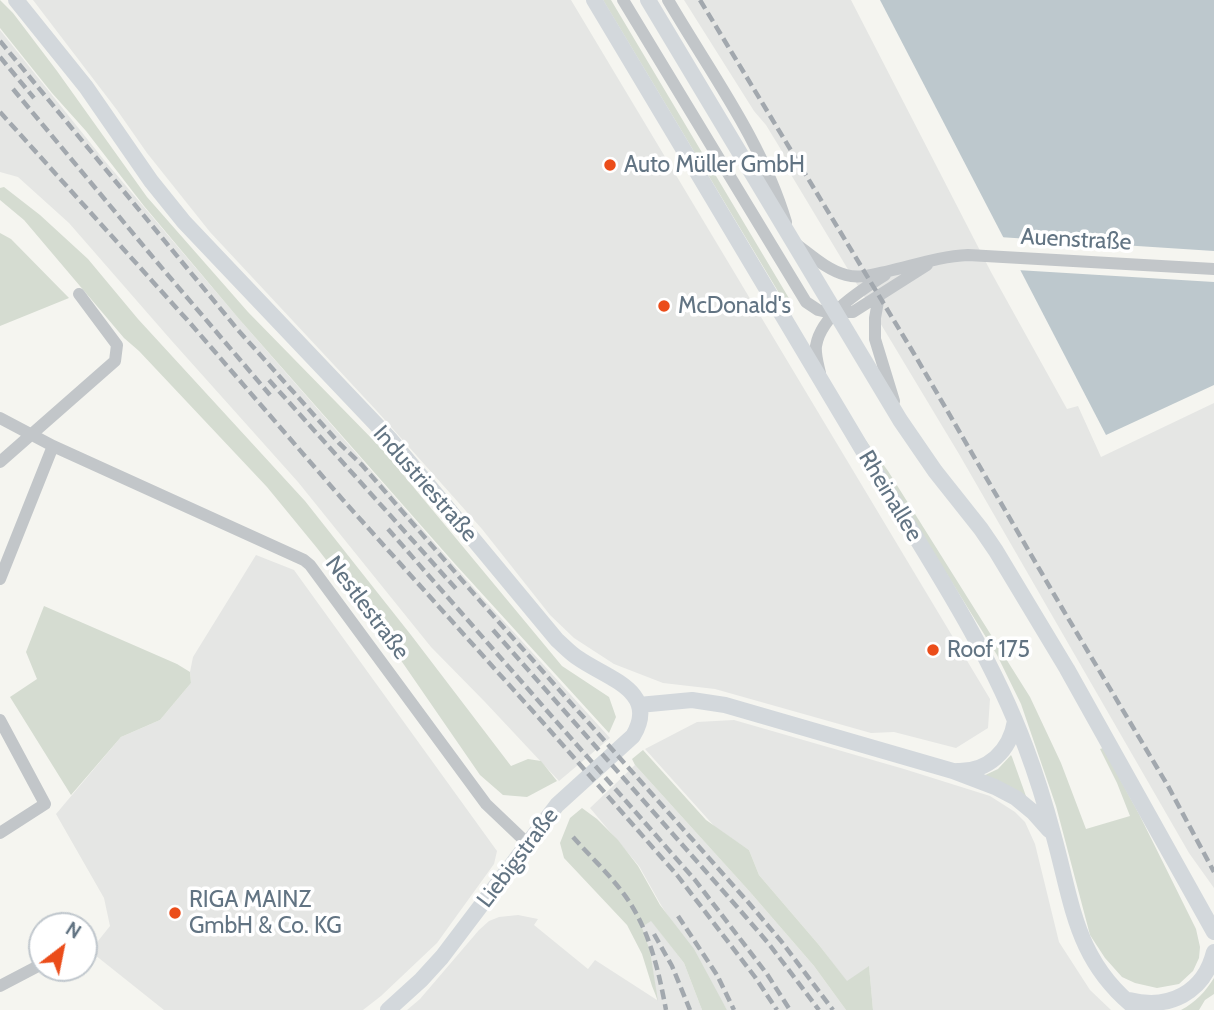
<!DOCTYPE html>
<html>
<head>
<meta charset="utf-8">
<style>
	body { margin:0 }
	#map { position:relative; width:1214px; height:1010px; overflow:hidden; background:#f5f5f0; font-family:Cabin,sans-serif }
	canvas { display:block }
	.north { position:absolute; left:28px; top:912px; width:70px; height:70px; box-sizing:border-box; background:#fff; border:2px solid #c0c7cd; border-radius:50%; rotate:32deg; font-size:19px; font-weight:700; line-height:28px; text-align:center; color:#627483 }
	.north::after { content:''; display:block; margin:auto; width:24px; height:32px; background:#eb4d1a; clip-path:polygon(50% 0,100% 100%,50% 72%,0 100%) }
</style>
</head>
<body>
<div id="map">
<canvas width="1214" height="1010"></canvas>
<div class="north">N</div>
</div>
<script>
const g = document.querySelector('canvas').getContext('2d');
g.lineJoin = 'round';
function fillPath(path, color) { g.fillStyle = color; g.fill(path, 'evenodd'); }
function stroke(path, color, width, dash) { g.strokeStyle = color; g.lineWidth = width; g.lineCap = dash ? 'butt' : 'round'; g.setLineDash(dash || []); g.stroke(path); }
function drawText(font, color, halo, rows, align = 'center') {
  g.font = font + ' Cabin,sans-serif'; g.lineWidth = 7; g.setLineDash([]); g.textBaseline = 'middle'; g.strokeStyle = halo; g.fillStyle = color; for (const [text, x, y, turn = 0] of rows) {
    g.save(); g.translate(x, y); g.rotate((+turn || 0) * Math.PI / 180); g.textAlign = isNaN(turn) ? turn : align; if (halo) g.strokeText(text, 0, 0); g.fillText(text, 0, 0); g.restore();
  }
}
const built = new Path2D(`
	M33 0H571L990 699 988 728 956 748 894 732 871 733 715 689 663 683 614 664 574 638 550 615 482 529 376 410 210 232 147 153 117 110Z
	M684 0H851L991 272 1067 409 1078 406 1101 457 1214 403V888L1189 853 959 454 790 173 783 153 766 125 754 111Z
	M0 30 104 160 239 319 480 595 610 738 559 781 485 702 431 647 298 482 171 340 69 223 18 177 0 172Z
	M256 555 294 570 497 851 494 864 437 943 381 996 363 1010H164L90 951 110 926 104 898 56 814 121 737 160 720 191 683 190 672 193 657Z
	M734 720 904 769 990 796 1015 812 1025 822 1035 844 1059 942 1090 990 1111 1010H873L869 967 847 982 819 945 759 875 749 850 715 827 645 749 697 722Z
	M635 765 750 892 814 966 846 1010H727L661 905 639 866 590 808Z
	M518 915 538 919 534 925 588 969 595 960 657 1000 650 951 642 927 651 920 684 963 702 1010H407L420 999 479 930 489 921 499 917Z`);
const green = new Path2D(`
	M0 0 13 13 57 71 147 197 248 312 381 448 562 666 609 697 616 717 609 733 455 564 239 319 144 206 86 131 52 93 0 28Z
	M603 0H611L790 300 785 303Z
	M4 187 40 215 88 259 138 319 305 501 411 635 511 766 528 759 541 761 557 781 527 797 503 795 480 775 378 627 317 548 267 487 139 351 124 338 24 220 0 200V188Z
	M0 233 11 239 69 298 0 326Z
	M860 434H861L888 471 1030 697 1061 763 1086 829 1130 816 1117 783 1100 749 1103 748 1139 814 1196 929 1200 947 1199 958 1193 971 1179 984 1157 988 1135 983 1122 977 1105 958 1090 935 1056 806 1021 704 997 655Z
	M44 606 177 664 190 672 191 683 160 720 121 737 71 795 10 697 37 679 26 652Z
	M643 750 706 820 749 850 759 875 819 945 847 981 869 966 873 1010H846L814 966 750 892 635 765 632 759Z
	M1011 755 1012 757 1027 799 981 777 998 769Z
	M582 808 597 819 618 840 638 866 660 905 694 949 727 1010H702L684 963 651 921 642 927 650 951 658 1001 652 986 642 954 627 925 564 858 560 843 570 818Z
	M1214 978V994L1205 1000 1199 1010H1181C1196 1002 1205 992 1214 978Z`);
const water = new Path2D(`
	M880 0H1214V385L1106 435Z`);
const pier = new Path2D(`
	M999 237 1214 251V282L1017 270Z`);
const street = new Path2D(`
	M623 0 806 302 818 310 827 312H853L927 265
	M668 0C710 72 762 141 786 222
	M796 244C811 255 827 270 846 275 860 279 875 274 889 271 915 265 941 256 968 255L1214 269
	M879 296 875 318V339L894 401
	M820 373C818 364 815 355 816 346 821 315 861 290 885 275
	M0 418 53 446 304 560 310 565 486 804 528 844
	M0 462 115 361 117 345 79 294
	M0 579 53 446
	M0 720 45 804 0 833
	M0 986 42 964`);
const secondary = new Path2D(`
	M16 0 86 87 151 181 184 222 391 440 557 640C564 646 570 653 578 658 606 678 660 691 633 736L557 805 442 957 421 980 388 1010
	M594 0C685 151 774 302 865 454 922 550 987 643 1026 748 1037 777 1046 807 1054 837 1073 906 1076 962 1138 1010
	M648 0 900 420 935 471 981 529 996 551 1067 669 1214 932
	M639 705 692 700 725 705 953 771 995 787 1016 798 1033 812 1049 830
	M957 771C988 772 1010 751 1015 721
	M1129 1000C1169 1010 1204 993 1214 952`);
const rail = new Path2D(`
	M700 0 916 357 1062 608 1168 786 1214 872
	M0 41 238 330 339 443 362 465 481 602 748 902 781 941 833 1010
	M0 57 34 98
	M13 89 156 261 270 395
	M0 112 190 323 343 500 547 727 677 875 755 977 777 1010
	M269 380 458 591
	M388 529 695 880 767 974 790 1010
	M493 630 745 916 769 944 819 1010
	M573 837C588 854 606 871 620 889 648 924 658 967 666 1010
	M678 916 717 975 734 1010
	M654 934 672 966 690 1010`);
const markers = [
	[610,165,7,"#eb4d1a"],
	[664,306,7,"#eb4d1a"],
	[933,650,7,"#eb4d1a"],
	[175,913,7,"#eb4d1a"]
];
const poiNames = [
	["Auto Müller GmbH",624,165],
	["McDonald's",678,306],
	["Roof 175",947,650],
	["RIGA MAINZ",189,900],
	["GmbH & Co. KG",189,926]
];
const streetNames = [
	["Auenstraße",1076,240,3],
	["Industriestraße",425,484,49],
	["Rheinallee",890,496,59],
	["Nestlestraße",367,608,53],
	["Liebigstraße",518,858,-53]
];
fillPath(built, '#e5e6e4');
fillPath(green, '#d5dcd1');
fillPath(water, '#bdc8cd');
fillPath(pier, '#f5f5f0');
stroke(street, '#c2c6c9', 12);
stroke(secondary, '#d3d8dc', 16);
stroke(rail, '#a2a8ae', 4.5, [10, 5]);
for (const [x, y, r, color] of markers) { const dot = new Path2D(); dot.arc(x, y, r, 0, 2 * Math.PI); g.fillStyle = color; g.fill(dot); stroke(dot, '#fff', 2.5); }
drawText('23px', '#627483', '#fff', poiNames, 'left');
drawText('23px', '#627483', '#fff', streetNames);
</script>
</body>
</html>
